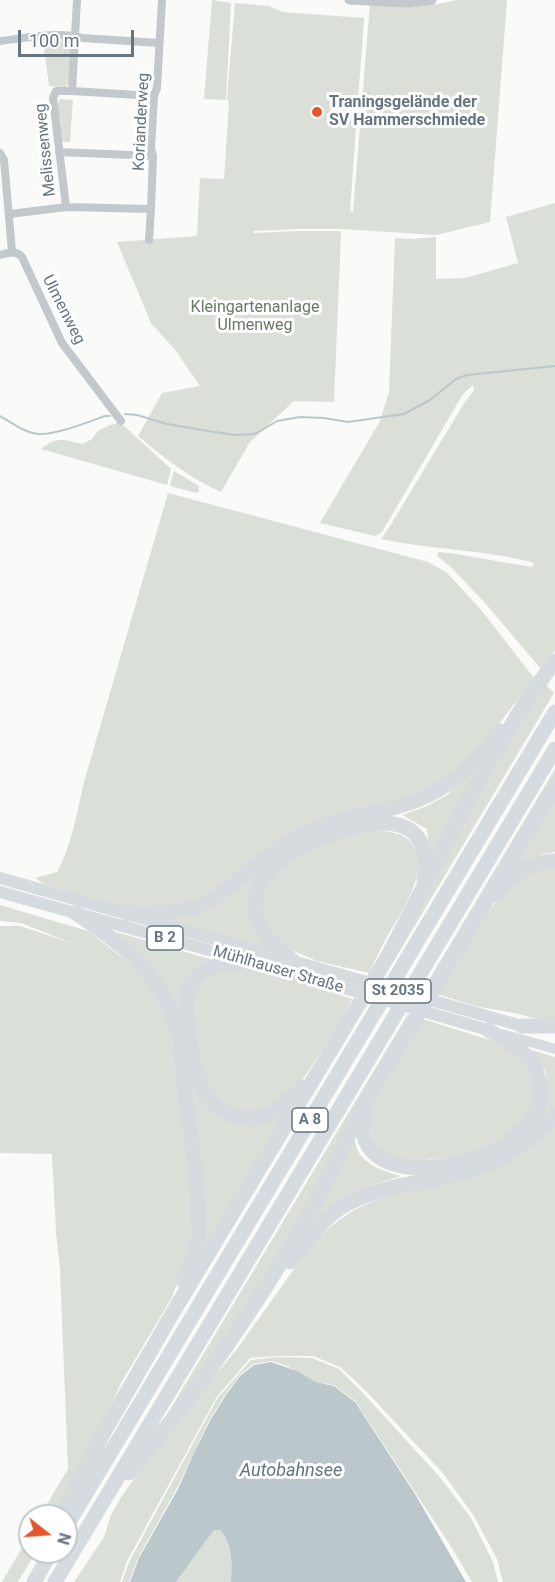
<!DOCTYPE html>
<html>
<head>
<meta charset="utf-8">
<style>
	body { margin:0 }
	#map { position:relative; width:555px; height:1582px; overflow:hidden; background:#fafaf8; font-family:Roboto,sans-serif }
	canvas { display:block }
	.north { position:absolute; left:18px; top:1504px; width:60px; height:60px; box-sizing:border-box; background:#fff; border:2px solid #c1c8cd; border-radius:50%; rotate:107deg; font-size:16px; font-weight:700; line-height:24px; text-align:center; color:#657683 }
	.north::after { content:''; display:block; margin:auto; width:21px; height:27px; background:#e4572e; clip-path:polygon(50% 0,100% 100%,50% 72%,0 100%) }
	.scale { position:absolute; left:18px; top:30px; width:116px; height:27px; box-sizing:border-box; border:3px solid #657683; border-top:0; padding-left:8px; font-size:18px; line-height:21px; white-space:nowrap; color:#657683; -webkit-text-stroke:4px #fff; paint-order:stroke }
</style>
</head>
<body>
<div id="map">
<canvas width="555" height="1582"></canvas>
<div class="north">N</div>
<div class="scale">100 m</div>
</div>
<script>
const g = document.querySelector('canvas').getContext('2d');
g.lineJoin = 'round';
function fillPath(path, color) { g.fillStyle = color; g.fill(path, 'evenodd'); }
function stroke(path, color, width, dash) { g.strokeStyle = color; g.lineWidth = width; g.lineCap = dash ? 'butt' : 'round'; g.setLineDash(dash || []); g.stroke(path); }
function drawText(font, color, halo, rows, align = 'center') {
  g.font = font + ' Roboto,sans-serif'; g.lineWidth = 6; g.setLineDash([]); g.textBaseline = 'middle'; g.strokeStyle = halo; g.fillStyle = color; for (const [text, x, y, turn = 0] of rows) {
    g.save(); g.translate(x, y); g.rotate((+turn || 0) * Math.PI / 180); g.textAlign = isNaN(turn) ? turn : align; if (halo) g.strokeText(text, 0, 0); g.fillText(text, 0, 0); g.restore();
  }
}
const green = new Path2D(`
	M212 0 231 3 226 100 204 99Z
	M456 0H507L490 222 436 235 341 229H298L253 231 254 233 298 231H340L341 234 334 402 294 401 250 442 221 492C190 478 164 458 138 436L162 393 200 386 176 351 151 323 117 242 197 236 200 178 224 179 229 104 227 98 235 3 269 6 283 12 364 18 350 211 353 212 370 4C398 5 429 8 456 0Z
	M46 37 70 39 72 42 70 80 66 87 49 86 43 40Z
	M60 99 73 100 70 142H61L57 104Z
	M555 203V650L541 669 485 603 451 567 437 556V555L439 552 450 553 532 567 534 563C484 549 431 550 381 539L390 526 463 405 474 390 473 385 463 394 382 532 375 536 320 523 380 421 389 392 395 238 413 239 436 237V279L465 278 518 263 506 217Z
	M120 422 171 469 167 485 41 449C58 436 63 440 82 444L92 439 98 431 108 426Z
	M174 471 199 486V491L196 493 170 486Z
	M168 493 428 562 446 572 462 589 482 611 534 678 495 729 474 753 430 791 196 903 129 910 44 884 35 878 57 872C72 845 77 812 84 782Z
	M544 683 554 693 383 979 459 821Z
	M485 758 430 859 427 829 402 815 425 807 447 795Z
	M555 769V780L427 991 423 990Z
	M555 793V852L542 854 510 869Z
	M370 830C384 831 404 831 413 845 430 870 401 913 388 935 381 947 375 960 369 973L317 961 294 951 269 933 260 914 261 895 271 874 306 849Z
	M555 865V1021L538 1019 514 1013 475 1006 437 994C459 958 488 898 525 876 533 871 545 869 555 865Z
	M264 867 250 905 276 953 157 921Z
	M0 905 88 931 137 969 149 984 166 1014 177 1068 190 1166 192 1231 184 1266 172 1297 121 1383 99 1433 56 1516H40L68 1469 60 1269 56 1232 52 1154 0 1153V926H20L74 944 21 923 0 921Z
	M106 929 220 962 202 968 181 1025Z
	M241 967C266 971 292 976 316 984 328 989 339 995 352 999L337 1028 303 1079 280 1103 251 1115 231 1111 208 1090 192 1025 194 986 214 970Z
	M408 1014 412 1016 306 1214 254 1297 157 1431Z
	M423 1019 499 1043 525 1063 535 1081 533 1108 514 1132 463 1156 398 1163 375 1149 368 1118 376 1098Z
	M528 1049 555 1057V1111L539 1123 547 1097 546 1072Z
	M185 1057 229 1119 295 1101 194 1273Z
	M555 1123V1582H503L497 1559 474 1516 442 1472 363 1388 340 1367 313 1356H276L250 1358 216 1398 127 1561 120 1582H74L104 1537 111 1515 122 1496 161 1440 237 1349 312 1244C326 1230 340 1218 358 1208Z
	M354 1137C355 1141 356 1147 358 1151 366 1166 386 1172 401 1176L373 1185 352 1195 309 1231Z
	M276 1357 312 1358 339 1369 362 1392 438 1475 471 1518 493 1562 498 1582H472L450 1545 355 1401 334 1385 316 1382 285 1365 271 1361 253 1364 240 1375 225 1395 210 1419 177 1488 138 1558 129 1582H122L129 1562 217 1399 251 1360Z
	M214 1530H220C233 1544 232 1564 231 1582H176Z
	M30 1534V1552H36L18 1582H2Z`);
const water = new Path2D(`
	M271 1362 297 1371 316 1382 334 1386 355 1402 415 1494 466 1582H231C232 1564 233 1544 220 1530H214L176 1582H130L139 1558 178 1489 193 1455 211 1419 226 1395 240 1376 254 1365Z`);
const stream = new Path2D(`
	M125 414 137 415 167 424 214 432 236 435 252 434 257 433 277 421 300 417 324 418 348 422 404 414 430 400 456 379 467 375 555 366
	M0 416C12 423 25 433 39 434 56 435 88 422 105 416H110`);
const minor = new Path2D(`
	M0 41C26 38 57 31 83 38L159 43
	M72 91 154 96
	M59 152 153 156
	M0 153 4 160 12 252
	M66 207 53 98 56 91H72L77 0
	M10 214 66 207 151 209 153 156 151 148 154 96 157 88 162 0
	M149 240 151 209
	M0 255C8 253 16 250 22 257L62 343 121 421`);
const tertiary = new Path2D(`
	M349 0 409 3 432 0`);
const secondary = new Path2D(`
	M502 1034 555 1049`);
const primary = new Path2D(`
	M0 878 522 1026
	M0 892 313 979 488 1030`);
const motorway = new Path2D(`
	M496 895C514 876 528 861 555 861
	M76 913C109 936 141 957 162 993 184 1029 182 1075 188 1116 193 1151 199 1185 198 1220 198 1226 199 1233 198 1238 195 1253 189 1268 184 1282
	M128 914C152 913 177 914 199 905 218 898 233 884 248 872 267 856 287 842 309 832 335 819 364 815 392 808 443 796 468 770 500 731
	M293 961C280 949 263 937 257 920 252 904 257 885 268 872 282 854 313 841 335 833 380 817 434 813 424 880
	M255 963C238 964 215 962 201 973 194 979 189 987 187 996 184 1011 188 1027 190 1042 193 1059 196 1075 204 1091 218 1116 249 1126 275 1111 285 1105 294 1095 302 1087
	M522 1026H555
	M365 1110C339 1209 549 1166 540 1088 539 1079 537 1070 532 1062 521 1048 503 1039 488 1030
	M290 1262C307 1241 323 1217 347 1204 390 1181 440 1183 484 1166 512 1155 533 1136 555 1116
	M129 1473C196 1394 256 1308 307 1218 331 1175 349 1130 374 1088L555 786
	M62 1516 104 1432 175 1309 389 954 476 785 524 704 555 661
	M66 1527 555 712
	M34 1582 51 1552
	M55 1582 555 749`);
const markers = [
	[317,112,6,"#e4572e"]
];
const shields = [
	[165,938,36],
	[398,991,66],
	[310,1120,36]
];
const shieldNames = [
	["B 2",165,938],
	["St 2035",398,991],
	["A 8",310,1120]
];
const poiNames = [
	["Traningsgelände der",329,103],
	["SV Hammerschmiede",329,121]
];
const streetNames = [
	["Korianderweg",142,122,-87],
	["Melissenweg",46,150,-96],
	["Ulmenweg",63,310,63],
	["Mühlhauser Straße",278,970,16]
];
const parkNames = [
	["Kleingartenanlage",255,308],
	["Ulmenweg",255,326]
];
const waterNames = [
	["Autobahnsee",291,1471]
];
fillPath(green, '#dadfd7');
fillPath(water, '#bbc7cb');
stroke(stream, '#bbc7cb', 2);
stroke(minor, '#c3c8cc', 8);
stroke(tertiary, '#c3c8cc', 9);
stroke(secondary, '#d6dbdf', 10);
stroke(primary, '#d6dbdf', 12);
stroke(motorway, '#d6dbdf', 15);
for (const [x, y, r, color] of markers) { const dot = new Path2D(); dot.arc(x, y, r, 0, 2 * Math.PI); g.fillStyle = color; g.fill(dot); stroke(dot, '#fff', 2); }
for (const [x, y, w] of shields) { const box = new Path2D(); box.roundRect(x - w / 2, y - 12, w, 24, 4.5); g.fillStyle = '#fff'; g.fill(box); stroke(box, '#657683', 1.5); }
drawText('bold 15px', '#657683', null, shieldNames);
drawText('bold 16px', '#657683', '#fff', poiNames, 'left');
drawText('16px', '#657683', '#fff', streetNames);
drawText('16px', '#687a64', '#fff', parkNames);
drawText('italic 18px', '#60757c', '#fff', waterNames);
</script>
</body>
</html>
